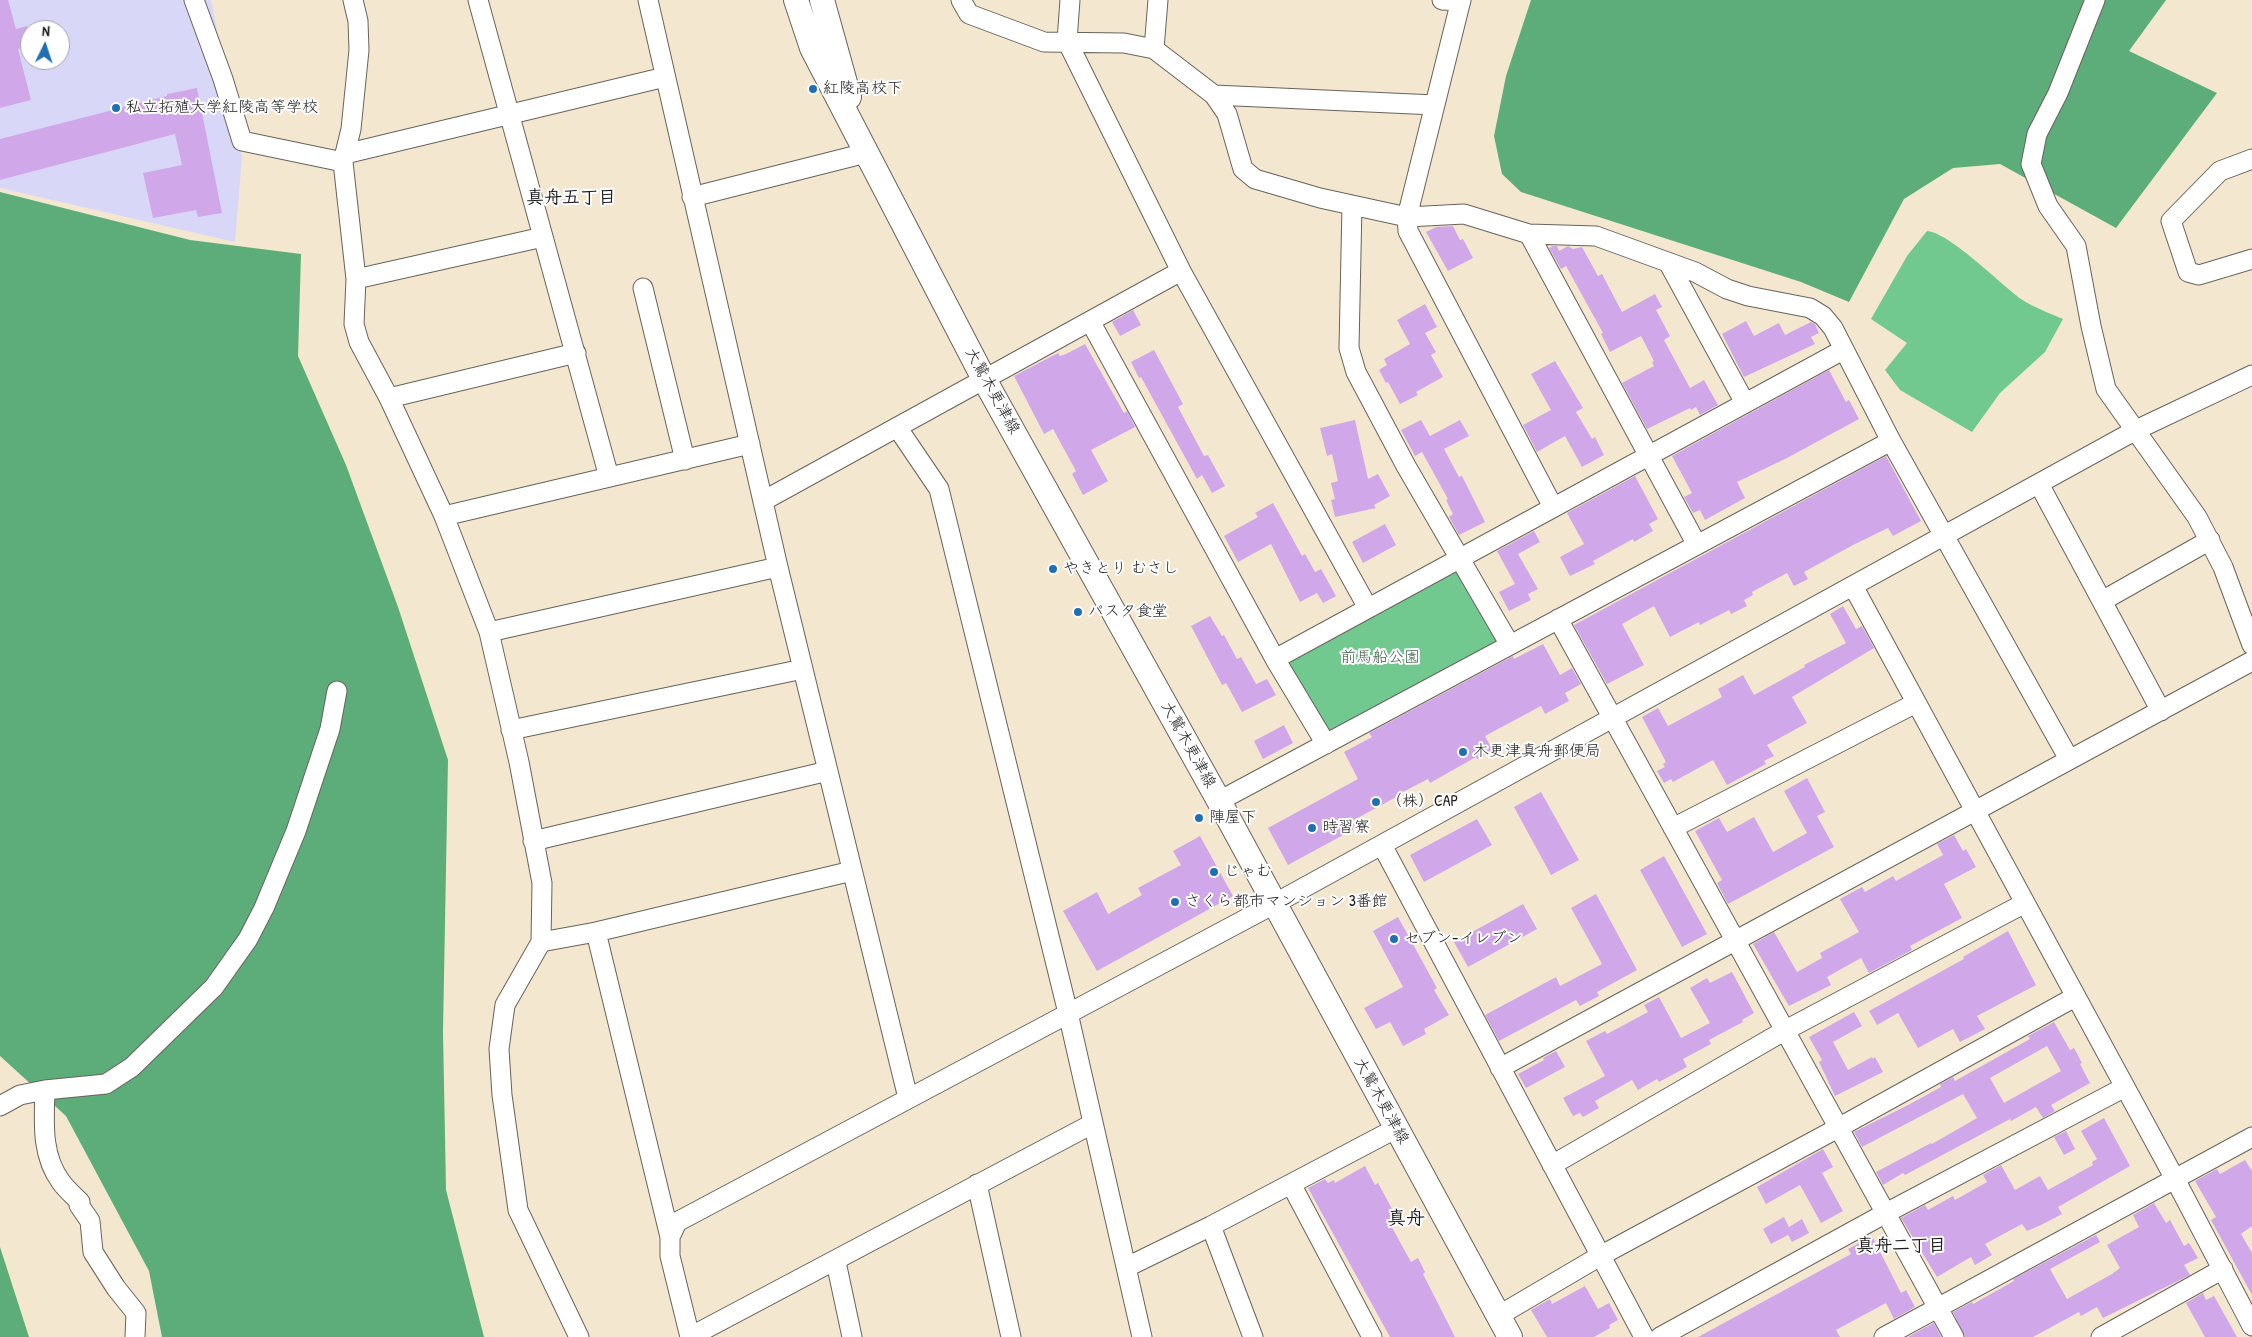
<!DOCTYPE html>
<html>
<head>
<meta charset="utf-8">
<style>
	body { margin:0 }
	#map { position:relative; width:2252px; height:1337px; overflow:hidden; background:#f4e7d0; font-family:"Patrick Hand",sans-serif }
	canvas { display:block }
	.north { position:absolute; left:20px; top:20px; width:50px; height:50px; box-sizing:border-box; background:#fff; border:1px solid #a4a4a4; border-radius:50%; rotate:4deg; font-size:14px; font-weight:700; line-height:20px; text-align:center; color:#1c1c1c }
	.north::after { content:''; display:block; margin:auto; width:18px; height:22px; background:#1f6fb2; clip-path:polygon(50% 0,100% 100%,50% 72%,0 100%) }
</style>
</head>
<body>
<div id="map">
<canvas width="2252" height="1337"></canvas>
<div class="north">N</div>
</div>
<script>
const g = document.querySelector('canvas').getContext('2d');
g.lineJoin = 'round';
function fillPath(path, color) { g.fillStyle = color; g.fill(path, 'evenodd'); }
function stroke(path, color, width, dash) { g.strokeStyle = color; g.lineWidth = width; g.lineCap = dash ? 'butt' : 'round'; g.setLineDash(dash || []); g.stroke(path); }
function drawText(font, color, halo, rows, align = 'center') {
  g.font = font + ' "Patrick Hand","Klee One",sans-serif'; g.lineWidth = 4; g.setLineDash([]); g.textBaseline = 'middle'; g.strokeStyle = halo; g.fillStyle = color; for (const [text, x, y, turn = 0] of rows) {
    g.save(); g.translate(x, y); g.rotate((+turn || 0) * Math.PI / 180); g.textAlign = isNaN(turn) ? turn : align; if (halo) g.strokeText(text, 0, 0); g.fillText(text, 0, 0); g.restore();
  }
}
const built = new Path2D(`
	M0 0H211L242 157 235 242 0 188ZM30 30H60V60H30Z`);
const green = new Path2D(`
	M1927 231C1950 233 1999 283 2021 299 2033 307 2049 313 2063 319L2045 352 2000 393 1972 432 1900 390 1885 370 1907 343 1871 319 1907 256Z
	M1457 565 1503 644 1327 738 1281 660Z`);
const forest = new Path2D(`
	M1531 0H2166L2129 51 2217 93 2116 228 2000 164 1953 168 1904 199 1849 302 1801 282 1521 192 1502 174 1494 136 1506 76Z
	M0 192 190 240 301 254 298 356 346 465 398 607 448 760 443 1031 446 1190 484 1337H162L149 1271 66 1116 0 1056Z
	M0 1247 29 1337H0Z`);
const building = new Path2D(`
	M0 0H8L16 29 27 26 30 46 18 49 31 100 0 108Z
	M197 88 222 213 198 217 196 210 153 218 143 173 182 165 175 134 0 180V139L167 96V94Z
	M1453 226 1460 240 1463 239 1473 258 1448 271 1426 232 1436 227Z
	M1553 246H1557L1559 251 1568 246 1573 249 1582 247 1598 276 1602 274 1622 312 1655 294 1662 307 1656 310 1670 336 1664 340 1690 388 1704 380 1718 405 1700 415 1696 407 1691 410 1690 408 1647 429 1622 383 1654 366 1652 362 1654 361 1641 336 1610 352 1601 334 1603 333 1566 266 1561 269 1549 248Z
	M1425 304 1437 327 1425 333 1436 352 1431 355 1443 377 1416 392 1418 395 1400 404 1388 382 1386 383 1379 370 1387 365 1384 359 1410 344 1397 320Z
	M1133 310 1141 325 1120 336 1112 322Z
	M1746 321 1754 336 1779 323 1785 335 1811 322 1815 324 1819 333 1811 337 1815 344 1744 377 1722 334Z
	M1085 344 1124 413 1127 411 1135 427 1091 450 1108 481 1083 495 1072 474 1076 471 1053 429 1044 434 1014 376 1058 353 1060 356 1066 354Z
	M1154 350 1183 404 1178 407 1204 456 1208 455 1225 486 1212 493 1202 475 1197 479 1141 377 1139 378 1131 362Z
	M1555 361 1583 408 1576 412 1592 439 1595 437 1604 455 1582 467 1565 436 1537 452 1523 425 1551 410 1531 374Z
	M1829 370 1846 402 1849 400 1859 419 1787 458 1737 482 1745 498 1705 520 1700 510 1693 513 1684 497 1692 493 1672 456Z
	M1355 420 1368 479 1378 474 1390 496 1374 505 1376 508 1335 517 1331 500 1335 499 1331 483 1338 481 1332 454 1327 456 1320 428Z
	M1421 420 1430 436 1460 420 1469 436 1444 449 1459 477 1462 476 1485 522 1459 535 1449 517 1453 514 1446 500 1448 499 1422 452 1415 456 1401 430Z
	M1886 456 1921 521 1893 536 1888 528 1853 545 1804 572 1808 579 1794 586 1787 573 1752 592 1753 595 1744 600 1747 606 1731 614 1729 610 1700 625 1699 622 1670 637 1654 606 1622 624 1644 665 1607 684 1574 625Z
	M1635 476 1658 519 1649 524 1653 531 1634 542 1633 539 1593 561 1595 564 1570 576 1560 557 1584 544 1567 513Z
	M1273 503 1302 556 1305 554 1315 572 1321 569 1336 596 1323 603 1317 593 1300 602 1271 544 1238 562 1224 536 1258 517 1255 513Z
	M1385 524 1396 545 1363 563 1352 542Z
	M1534 531 1540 542 1518 554 1538 589 1528 594 1531 600 1509 611 1499 592 1515 584 1497 551Z
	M1843 606 1856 629 1862 626 1874 648 1792 697 1807 723 1767 745 1774 756 1764 761 1766 764 1727 785 1713 760 1673 782 1671 779 1664 783 1657 771 1665 767 1663 764 1666 762 1642 717 1658 708 1668 726 1722 697 1718 689 1743 675 1754 695 1805 667 1804 665 1846 643 1830 614Z
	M1210 616 1222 636 1224 635 1237 659 1241 657 1256 684 1267 679 1276 695 1242 712 1226 683 1222 685 1191 626Z
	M1543 644 1560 675 1572 668 1581 684 1565 693 1569 701 1545 714 1541 706 1485 736 1493 751 1477 759 1476 757 1430 783 1428 779 1399 794 1400 795 1352 821 1356 828 1288 865 1268 828 1358 779 1344 752 1372 737 1369 733 1513 656 1514 659Z
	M1284 725 1293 743 1263 759 1254 741Z
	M1807 778 1825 812 1817 816 1834 847 1728 904 1717 883 1722 880 1695 831 1719 818 1727 832 1754 817 1773 852 1807 833 1784 791Z
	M1541 792 1579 860 1551 875 1514 807Z
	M1477 819 1492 845 1424 882 1410 855Z
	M1954 835 1963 851 1966 849 1976 867 1944 884 1962 918 1910 946 1912 950 1869 973 1861 958 1827 977 1831 985 1789 1006 1753 944 1774 932 1797 972 1822 958 1820 953 1859 932 1840 899 1862 887 1865 892 1893 876 1896 881 1943 855 1937 844Z
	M1200 836 1233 896 1097 971 1063 911 1097 892 1108 914 1142 895 1138 888 1181 865 1173 851Z
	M1664 856 1707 934 1682 947 1640 870Z
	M1596 894 1637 970 1597 992 1599 996 1580 1006 1576 1000 1499 1041 1485 1015 1556 977 1560 986 1602 964 1571 908Z
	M1523 904 1537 929 1468 967 1454 942Z
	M1398 917 1437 988 1434 990 1449 1015 1424 1029 1426 1034 1403 1046 1390 1022 1376 1029 1364 1008 1403 987 1373 931Z
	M2008 931 2036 985 1977 1016 1985 1029 1960 1042 1953 1029 1918 1048 1898 1013 1877 1025 1869 1011 1964 959 1963 957Z
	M1732 972 1754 1013 1742 1020 1743 1022 1709 1040 1711 1044 1683 1059 1687 1067 1659 1082 1657 1079 1638 1090 1632 1080 1595 1101 1599 1108 1583 1117 1580 1113 1573 1116 1563 1098 1605 1076 1586 1041 1605 1031 1607 1034 1648 1012 1644 1005 1659 997 1681 1038 1710 1023 1690 988 1707 978 1710 983Z
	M1854 1012 1862 1026 1833 1042 1848 1070 1872 1057 1873 1059 1875 1057 1883 1072 1835 1096 1819 1062 1822 1060 1809 1037Z
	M2054 1022 2070 1050 2074 1048 2082 1063 2080 1064 2090 1083 2051 1105 2055 1111 2043 1118 2036 1107 2011 1121 2010 1119 1905 1175 1903 1173 1883 1185 1876 1172 1931 1143 1932 1144 1977 1118 1963 1094 1862 1147 1854 1132 1910 1104 1941 1087 1940 1084 1953 1077 1955 1081 2030 1039 2028 1036ZM2047 1046 2061 1071 2004 1103 1990 1078Z
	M1556 1051 1565 1067 1526 1088 1518 1074 1544 1060 1543 1058Z
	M2104 1118 2130 1166 2058 1207 2062 1214 2041 1225 2027 1231 2022 1224 1985 1244 1992 1255 1975 1265 1971 1257 1937 1277 1901 1218 1925 1205 1928 1210 1953 1196 1955 1200 1987 1182 1983 1175 2001 1165 2015 1190 2040 1176 2048 1190 2093 1165 2092 1162 2097 1159 2081 1131Z
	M2066 1131 2075 1149 2064 1155 2054 1137Z
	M1823 1149 1833 1167 1822 1173 1843 1211 1821 1223 1800 1185 1766 1204 1757 1187Z
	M2245 1160 2252 1171V1226L2241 1234 2252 1253V1295L2211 1220 2216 1217 2195 1181 2217 1169 2220 1174Z
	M1365 1166 1375 1185 1378 1183 1397 1218 1389 1222 1411 1262 1418 1258 1425 1272 1423 1274 1455 1337H1390L1308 1188 1325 1179 1328 1183 1334 1180 1335 1183Z
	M2154 1203 2166 1223 2170 1220 2184 1246 2189 1243 2198 1258 2184 1265 2190 1275 2103 1318 2097 1307 2081 1316 2079 1312 2033 1337H1965L1953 1312 1972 1302 1973 1304 2014 1281 2013 1279 2096 1235 2100 1242 2050 1269 2067 1299 2112 1274 2120 1268 2107 1245 2139 1227 2133 1215Z
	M1784 1217 1789 1227 1802 1219 1809 1233 1792 1242 1788 1235 1771 1244 1763 1229Z
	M1872 1236 1901 1293 1906 1290 1915 1307 1894 1319 1886 1303 1836 1330 1840 1337H1698L1851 1254 1848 1249Z
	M1585 1286 1598 1309 1609 1303 1618 1320 1609 1325 1610 1328 1594 1337H1547L1531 1310 1550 1299 1552 1304Z
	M2203 1293 2206 1300 2214 1296 2237 1337H2205L2186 1303Z
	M1934 1323 1941 1337H1908L1926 1327Z`);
const minor = new Path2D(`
	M194 0 223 79 242 141 343 162
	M353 0 358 21 359 50 351 129 343 162 356 279 354 324 359 342 389 398 444 516 489 632 519 762 542 883 541 942 505 1005 499 1049 502 1095 518 1210 579 1337
	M478 0 609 477
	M648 0 778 567 908 1098
	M961 0 969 14 1044 42 1124 43 1154 49 1214 95 1227 114 1243 169 1255 179 1320 198 1407 217 1464 214 1529 234 1596 236 1695 272 1727 289 1748 296 1810 308 1823 316 1833 328 1891 441 2069 759
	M1070 0 1067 41 1181 271 1368 608
	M1442 0 1461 1
	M1461 0 1407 217 1408 231 1553 507
	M2095 0 2058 93 2037 134 2031 164 2048 206 2076 246 2091 326 2106 389 2197 517 2223 567 2252 645
	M1154 49 1158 0
	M1214 95 1435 105
	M345 154 665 77
	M2252 159 2220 171 2171 221 2188 272 2199 275 2252 259
	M692 197 866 153
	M1352 205 1349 348 1356 372 1406 466 1510 645
	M1529 234 1697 545
	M1668 262 1745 403
	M356 279 543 237
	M643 288 685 460
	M1090 321 1275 659 1326 744
	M389 398 576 353
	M897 427 939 489 1068 1013 1142 1337
	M2039 484 2161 711
	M763 501 1181 271
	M444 516 750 444
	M1853 586 2175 1179 2252 1326
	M2102 601 2210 540
	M1558 619 1954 1337
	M489 632 778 567
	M1275 659 1843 350
	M511 730 803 669
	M1219 801 1891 441
	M1673 828 1916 703
	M533 841 828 771
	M1382 845 1644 1337
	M596 932 670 1237
	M541 942 596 932 852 871
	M1500 1068 2252 661
	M45 1090C44 1122 41 1155 61 1182 66 1189 73 1195 80 1202L79 1205 90 1221 93 1252 116 1288 136 1313 135 1337
	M0 1106 20 1095 45 1090 106 1084 132 1067 214 987 248 939 264 908 296 831 330 729 337 691
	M1552 1165 1784 1031 2025 903
	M977 1184 1011 1337
	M1291 1184 1372 1337
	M1211 1226 1253 1337
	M836 1262 852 1337
	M1127 1267 1211 1226 1395 1129
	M1498 1316 1600 1256 1838 1128 2075 997
	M690 1337 670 1256V1237L677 1222 1274 904 2136 430 2252 375
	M690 1337 1092 1124
	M1660 1337 1886 1213 2125 1087
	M1884 1337 2252 1137
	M2101 1337 2223 1269`);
const major = new Path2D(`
	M796 0 812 48 984 379 1219 801 1510 1337
	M822 0 849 97`);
const markers = [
	[813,89,5,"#1f6fb2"],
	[116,108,5,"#1f6fb2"],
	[1053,569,5,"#1f6fb2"],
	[1078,612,5,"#1f6fb2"],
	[1463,752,5,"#1f6fb2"],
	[1376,802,5,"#1f6fb2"],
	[1199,818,5,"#1f6fb2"],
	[1312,828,5,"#1f6fb2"],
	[1214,872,5,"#1f6fb2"],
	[1175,902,5,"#1f6fb2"],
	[1394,939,5,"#1f6fb2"]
];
const poiNames = [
	["紅陵高校下",823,89],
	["私立拓殖大学紅陵高等学校",126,108],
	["やきとり むさし",1063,569],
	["パスタ食堂",1088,612],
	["木更津真舟郵便局",1473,752],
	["（株）CAP",1386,802],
	["陣屋下",1209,818],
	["時習寮",1322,828],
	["じゃむ",1224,872],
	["さくら都市マンション 3番館",1185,902],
	["セブン-イレブン",1404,939]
];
const streetNames = [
	["大鷲木更津線",992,391,61],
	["大鷲木更津線",1188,745,61],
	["大鷲木更津線",1381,1101,61]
];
const parkNames = [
	["前馬船公園",1380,658]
];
const neighbourhoodNames = [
	["真舟五丁目",571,198],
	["真舟二丁目",1901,1246]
];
const quarterNames = [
	["真舟",1406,1219]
];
fillPath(built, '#d8d7f8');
fillPath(green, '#71c98f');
fillPath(forest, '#5cad7a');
fillPath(building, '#d0a8e9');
stroke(minor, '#68635b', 21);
stroke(major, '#68635b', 26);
stroke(minor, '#fff', 19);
stroke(major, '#fff', 24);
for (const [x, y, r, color] of markers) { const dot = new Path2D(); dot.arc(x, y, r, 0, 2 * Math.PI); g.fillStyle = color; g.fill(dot); stroke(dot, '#fff', 2); }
drawText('16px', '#1c1c1c', '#fff', poiNames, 'left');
drawText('16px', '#1c1c1c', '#fff', streetNames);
drawText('16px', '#3e614a', '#fff', parkNames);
drawText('bold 18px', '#1c1c1c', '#fff', neighbourhoodNames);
drawText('bold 19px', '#1c1c1c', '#fff', quarterNames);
</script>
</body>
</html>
